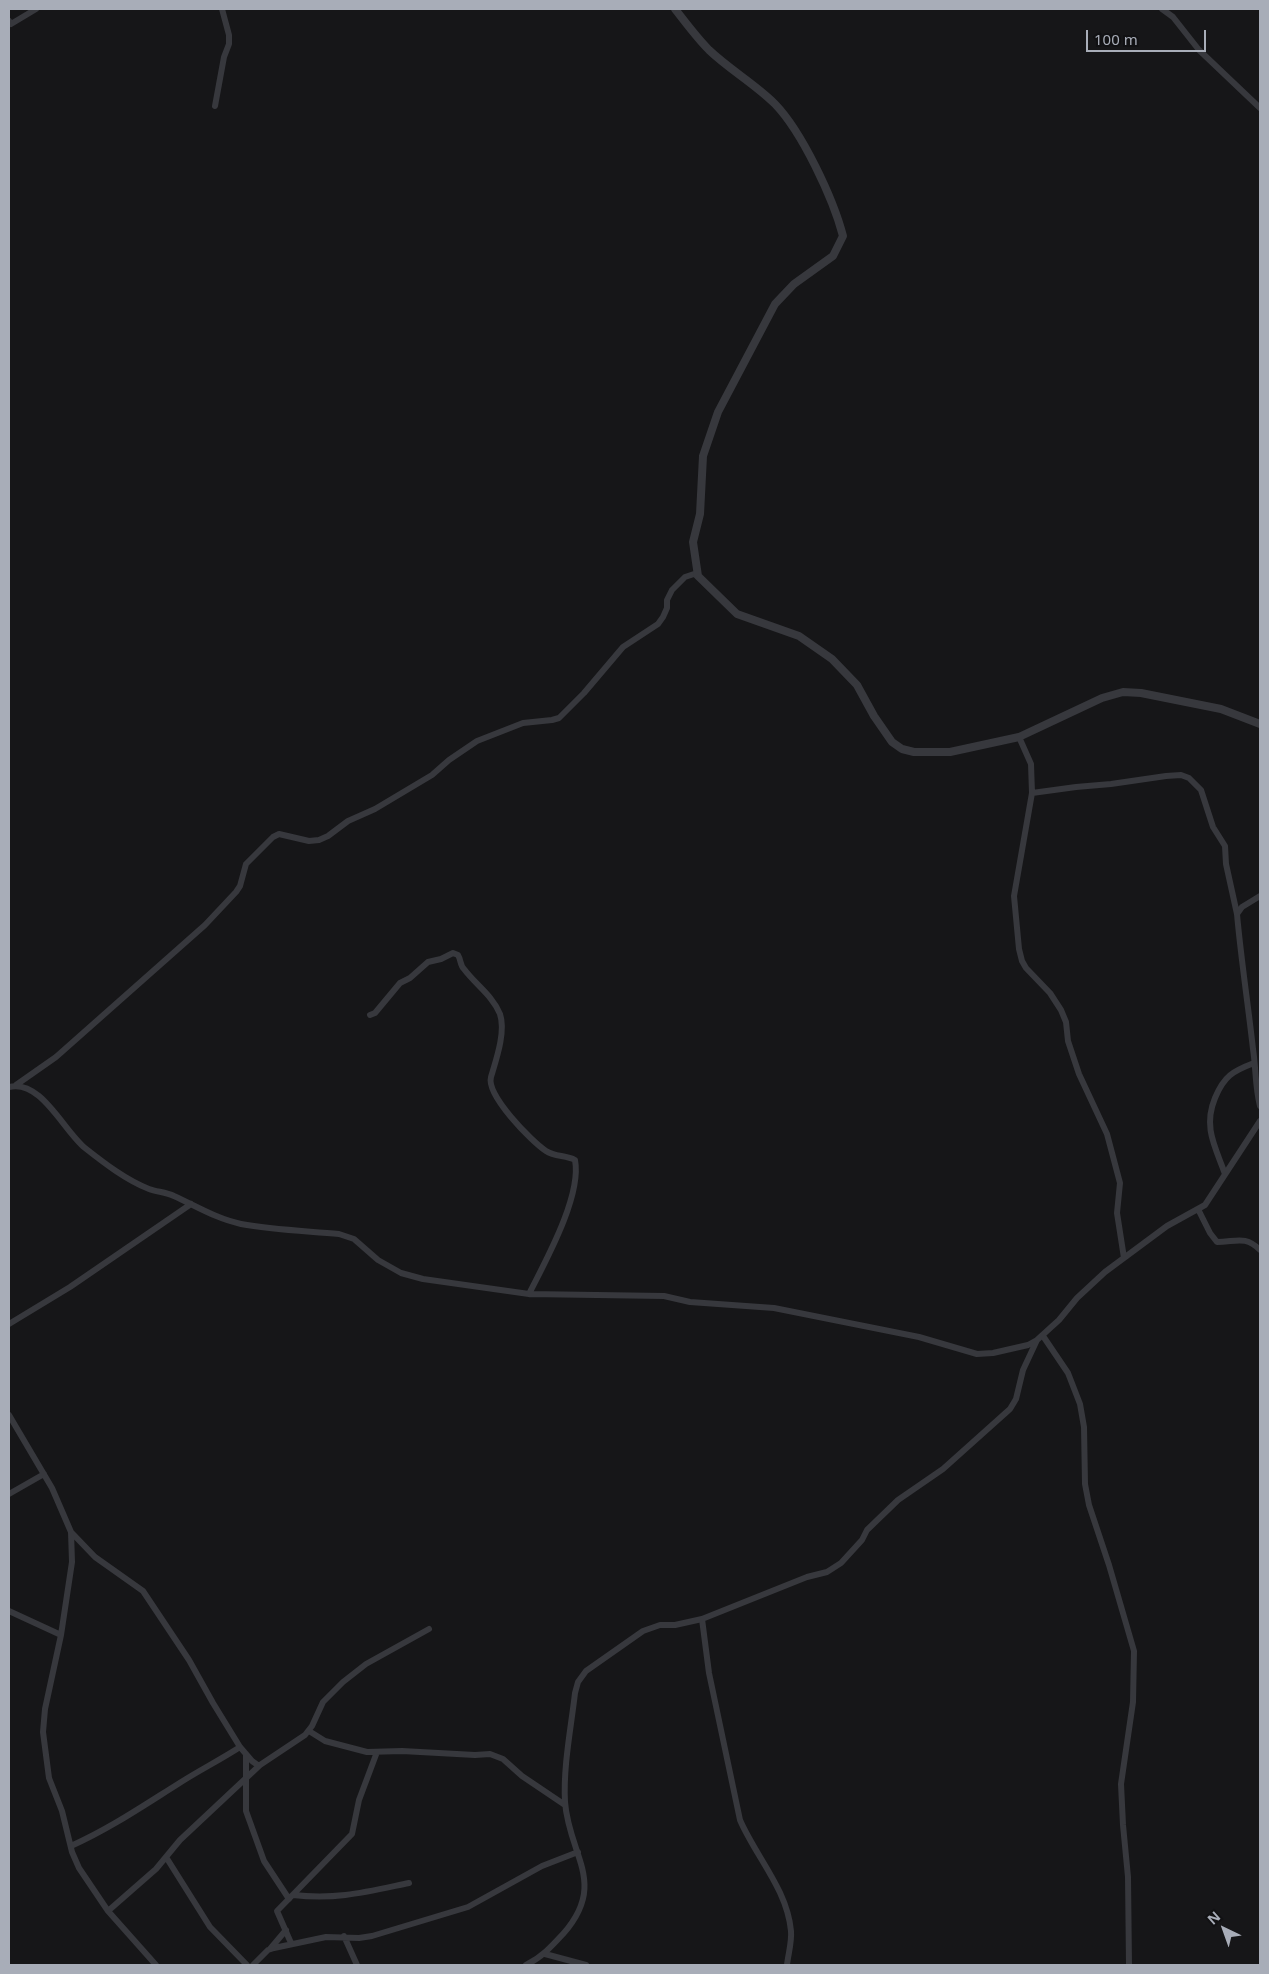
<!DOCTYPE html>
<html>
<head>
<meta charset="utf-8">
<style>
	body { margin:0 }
	#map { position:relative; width:1269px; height:1974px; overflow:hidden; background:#161618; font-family:"Noto Sans",sans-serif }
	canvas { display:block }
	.frame { position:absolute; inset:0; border:10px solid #a8adb8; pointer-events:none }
	.north { position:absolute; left:1199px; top:1904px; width:50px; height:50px; -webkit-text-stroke:4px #111113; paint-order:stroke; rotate:318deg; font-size:14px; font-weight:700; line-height:20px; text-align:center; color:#a8adb8 }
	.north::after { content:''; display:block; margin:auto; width:18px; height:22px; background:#a8adb8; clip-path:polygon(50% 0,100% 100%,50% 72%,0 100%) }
	.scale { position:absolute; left:1086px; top:30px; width:120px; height:22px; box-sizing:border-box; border:2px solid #a8adb8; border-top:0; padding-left:6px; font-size:15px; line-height:18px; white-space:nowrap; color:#a8adb8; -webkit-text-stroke:4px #111113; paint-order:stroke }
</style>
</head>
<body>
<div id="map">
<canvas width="1269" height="1974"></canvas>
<div class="frame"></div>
<div class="north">N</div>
<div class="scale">100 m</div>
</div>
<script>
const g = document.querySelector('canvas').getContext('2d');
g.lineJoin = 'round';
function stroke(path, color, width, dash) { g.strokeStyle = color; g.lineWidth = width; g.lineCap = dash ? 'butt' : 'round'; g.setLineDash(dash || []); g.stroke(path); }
const minor = new Path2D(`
	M1162 9 1173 17 1199 50 1260 108
	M9 21 11 24 36 9
	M215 106 224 57 229 44V35L222 9
	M1019 737 1031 764 1032 793 1014 896 1019 949 1022 961 1026 968 1050 993 1061 1010 1066 1022 1068 1041 1079 1074 1107 1134 1120 1183 1117 1213 1124 1258
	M1032 793 1076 787 1111 784 1166 776 1181 775 1189 778 1201 790 1213 827 1225 846 1226 864 1237 914
	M1260 896 1242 907 1237 914C1241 959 1248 1004 1253 1049 1256 1068 1255 1087 1260 1106
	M370 1015 375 1013 400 983 410 978 428 962 441 959 453 953 458 955C461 960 460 965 464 969 475 984 493 996 500 1014 506 1032 496 1060 491 1077 486 1095 531 1141 546 1151 555 1157 566 1155 575 1160 582 1196 545 1262 529 1294
	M16 1085 56 1057 205 925 236 892 240 886 246 864 273 837 279 834 309 841 319 840 328 836 348 821 375 809 432 775 449 760 477 741 523 723 552 720 559 718 584 693 623 647 658 624 663 617 667 608V600L672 590 685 577 694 574 698 576
	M9 1087C41 1079 63 1130 85 1148 104 1163 126 1180 149 1189 157 1192 166 1192 174 1196 196 1206 217 1219 241 1224 273 1230 307 1231 339 1234L354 1239 378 1260 401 1273 423 1279 529 1294 664 1296 690 1302 774 1308 919 1337 977 1354 993 1353 1028 1345 1037 1340 1059 1320 1077 1298 1105 1272 1167 1226 1205 1205 1260 1121
	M1225 1174C1215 1146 1203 1127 1215 1098 1224 1076 1233 1071 1254 1063
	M1198 1209 1210 1233 1217 1242C1236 1242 1245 1235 1260 1250
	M9 1324 70 1287 191 1204
	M1043 1336 1068 1373 1080 1404 1084 1427 1085 1484 1089 1505 1109 1565 1134 1651 1133 1702 1121 1784 1123 1825 1128 1877 1129 1965
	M9 1415 52 1488 71 1532 72 1562 61 1635 45 1709 43 1732 49 1778 62 1811 72 1852 79 1868 108 1911 156 1965
	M9 1494 44 1474
	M71 1532 95 1557 143 1591 189 1660 213 1703 240 1747 252 1761 259 1766
	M9 1611 61 1635
	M702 1619 709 1673 740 1820C756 1857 787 1889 791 1931 792 1942 788 1955 787 1965
	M309 1731 325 1741 367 1752 402 1751 475 1755 490 1754 503 1759 522 1776 565 1805
	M246 1754V1811L264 1861 289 1899
	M71 1846C109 1829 143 1806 178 1784 198 1771 220 1760 240 1747
	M166 1857 210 1927 247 1965
	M293 1895C337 1900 366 1892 409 1883
	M108 1911 156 1869 180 1840 260 1765 305 1735 312 1726 323 1702 343 1682 366 1664 429 1629
	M344 1936 357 1965
	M291 1943 277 1911 352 1834 359 1800 377 1752
	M270 1949 286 1930
	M545 1954 586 1965
	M253 1965 268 1950 274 1948 326 1937 359 1938 372 1936 468 1907 542 1866 578 1852
	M526 1965C542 1957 552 1946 563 1934 608 1883 569 1856 565 1802 563 1767 571 1728 575 1693L578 1682 586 1671 643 1631 660 1625H675L702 1619 807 1577 827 1572 841 1563 862 1540 867 1530 898 1500 943 1469 1010 1409 1016 1399 1023 1370 1037 1340`);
const tertiary = new Path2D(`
	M675 9C686 23 697 38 709 50 730 70 755 84 775 104 802 132 833 198 843 236L833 256 794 284 775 304 718 412 703 456 700 514 693 542 698 576 737 614 799 636 832 659 857 685 874 716 892 742 902 749 914 752H950L1019 737 1102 698 1123 692 1141 693 1221 709 1260 724`);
stroke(minor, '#37383d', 6);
stroke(tertiary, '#37383d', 8);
</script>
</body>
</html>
